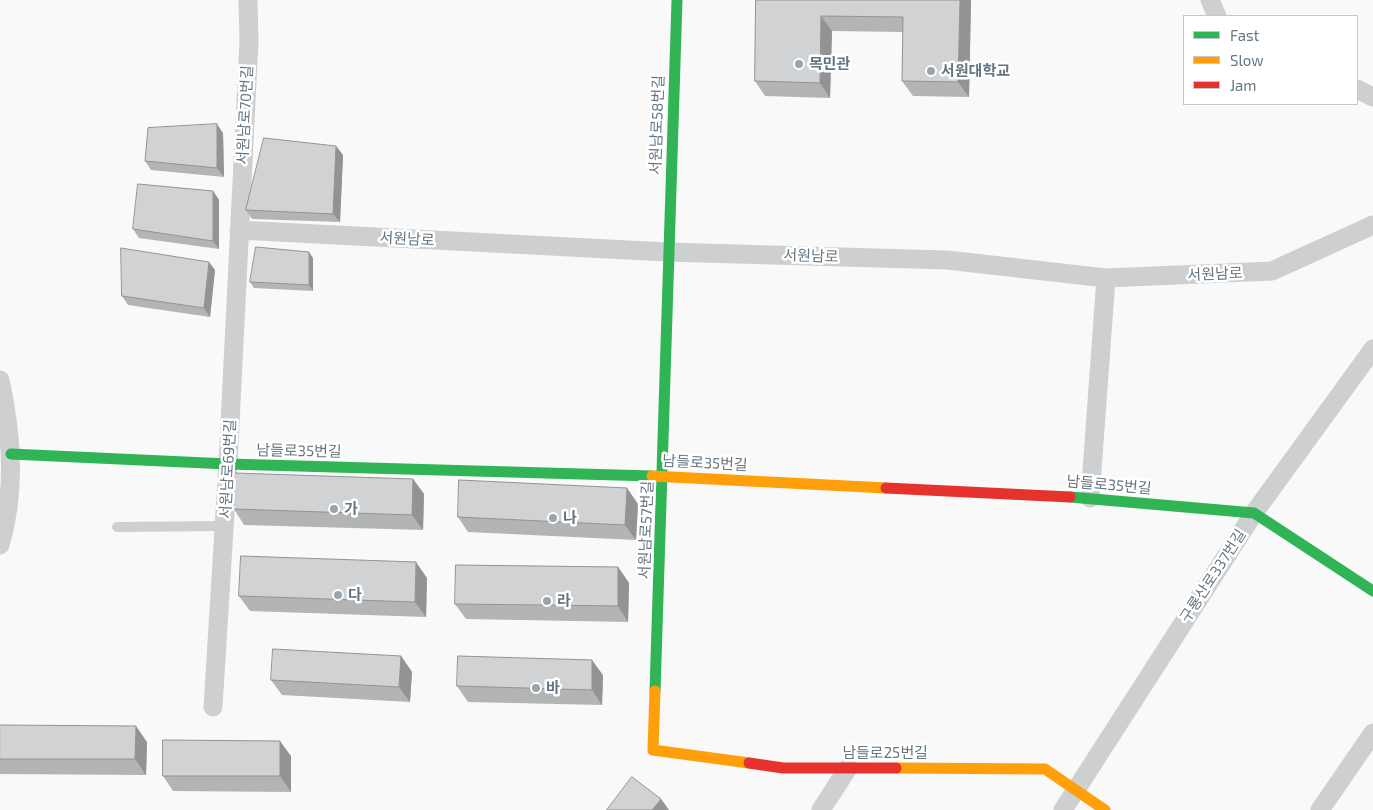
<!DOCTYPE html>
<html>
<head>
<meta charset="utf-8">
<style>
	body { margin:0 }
	#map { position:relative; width:1373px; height:810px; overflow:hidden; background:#f9f9f9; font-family:"Exo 2",sans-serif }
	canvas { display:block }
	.legend { position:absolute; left:1183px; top:15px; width:175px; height:90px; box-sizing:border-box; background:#fff; border:1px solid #c1c8cd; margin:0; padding:6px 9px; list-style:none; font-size:15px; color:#657683 }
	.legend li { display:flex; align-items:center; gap:10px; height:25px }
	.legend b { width:25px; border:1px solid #c1c8cd }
</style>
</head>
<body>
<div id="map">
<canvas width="1373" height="810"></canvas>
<ul class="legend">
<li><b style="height:6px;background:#30b455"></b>Fast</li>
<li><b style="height:6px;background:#ff9f0a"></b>Slow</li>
<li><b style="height:6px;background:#e5322d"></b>Jam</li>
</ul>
</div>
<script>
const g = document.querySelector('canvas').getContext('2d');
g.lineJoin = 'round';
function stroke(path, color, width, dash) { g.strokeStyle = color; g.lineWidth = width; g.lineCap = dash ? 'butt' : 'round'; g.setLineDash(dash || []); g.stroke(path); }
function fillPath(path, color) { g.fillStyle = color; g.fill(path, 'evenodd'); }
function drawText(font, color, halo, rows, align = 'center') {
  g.font = font + ' "Exo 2","Noto Sans KR",sans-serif'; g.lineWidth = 5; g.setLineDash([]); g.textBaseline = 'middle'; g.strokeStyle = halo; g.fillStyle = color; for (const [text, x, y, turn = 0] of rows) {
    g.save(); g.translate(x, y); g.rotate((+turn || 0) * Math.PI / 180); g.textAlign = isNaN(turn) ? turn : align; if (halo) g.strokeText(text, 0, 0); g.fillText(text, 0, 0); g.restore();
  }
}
const lane = new Path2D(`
	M117 527 224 526`);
const street = new Path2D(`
	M1210 0 1217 16
	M1357 89 1373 97
	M239 230 667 252 947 260 1106 278 1272 271 1373 225
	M0 380C12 434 16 491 0 545
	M1090 498 1106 278
	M213 707 228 464 249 41 248 0
	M821 810 848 768
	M1063 810 1254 513 1373 349
	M1320 810 1373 733`);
const fast = new Path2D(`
	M11 454 228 464 652 476
	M1070 497 1254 513 1373 591
	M655 691 677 0`);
const slow = new Path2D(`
	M652 476 886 488
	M655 691 653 750 749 763
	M896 768 1045 769 1105 810`);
const jam = new Path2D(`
	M886 488 1070 497
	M749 763 783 768H896`);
const wall = new Path2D(`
	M756 0H971L969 97 913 96 902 81 903 32 832 31 830 98 765 96 755 81Z
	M223 133 224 177 151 170 145 161Z
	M336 146 343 155 340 222 252 219 246 210Z
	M213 191 219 200V249L139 238 133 229Z
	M313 258V291L254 288 250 282Z
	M215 270 210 317 128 305 122 296Z
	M413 479 424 494 423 530 244 525 234 509Z
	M638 504 636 540 468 532 458 517Z
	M618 567 629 583 628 622 466 619 455 604Z
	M427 578 426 617 250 611 239 596Z
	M401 656 412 672 410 702 282 695 271 680Z
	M603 675 602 705 468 702 457 686Z
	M0 725 147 742 146 775 0 774Z
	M291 756V792L173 791 163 776Z`);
const shadedWall = new Path2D(`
	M960 0H971L969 97 958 82Z
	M821 16 832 31 830 98 820 83Z
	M217 124 223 133 224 177 217 168Z
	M336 146 343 155 340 222 333 214Z
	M213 191 219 200V249L213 241Z
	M309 252 313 258V291L309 285Z
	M209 262 215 270 210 317 204 308Z
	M413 479 424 494 423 530 412 515Z
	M627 488 638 504 636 540 625 525Z
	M416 562 427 578 426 617 415 602Z
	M618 567 629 583 628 622 618 606Z
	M401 656 412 672 410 702 399 687Z
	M592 660 603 675 602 705 592 690Z
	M136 726 147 742 146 775 135 759Z
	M280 741 291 756V792L280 776Z
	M661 799 669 810H652Z`);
const building = new Path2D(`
	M756 0H960L958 82 902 81 903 17 821 16 820 83 755 81Z
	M217 124V168L145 161 148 128Z
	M264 138 336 146 333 214 246 210Z
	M138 184 213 191V241L133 229Z
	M256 247 309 252V285L250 282Z
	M121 248 209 262 204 308 122 296Z
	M235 473 413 479 412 515 234 509Z
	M459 480 627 488 625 525 458 517Z
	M241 556 416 562 415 602 239 596Z
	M456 565 618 567V606L455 604Z
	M273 649 401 656 399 687 271 680Z
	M458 656 592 660V690L457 686Z
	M0 725 136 726 135 759H0Z
	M163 740 280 741V776H163Z
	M632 777 661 799 652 810H607Z`);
const markers = [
	[799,64,5,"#99a4ac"],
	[931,71,5,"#99a4ac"],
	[334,509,5,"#99a4ac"],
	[553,518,5,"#99a4ac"],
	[338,595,5,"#99a4ac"],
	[547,601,5,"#99a4ac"],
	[536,688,5,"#99a4ac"]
];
const poiNames = [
	["목민관",809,64],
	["서원대학교",941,71],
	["가",344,509],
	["나",563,518],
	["다",348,595],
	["라",557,601],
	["바",546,688]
];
const streetNames = [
	["서원남로70번길",245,115,-87],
	["서원남로58번길",657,125,-88],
	["서원남로",407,239,3],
	["서원남로",811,256,2],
	["서원남로",1215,274,-2],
	["남들로35번길",299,451,1],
	["남들로35번길",705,463,3],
	["서원남로69번길",228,469,-87],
	["남들로35번길",1109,485,5],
	["서원남로57번길",646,530,-88],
	["구룡산로337번길",1213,576,-57],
	["남들로25번길",885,753]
];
stroke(lane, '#cecfd0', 10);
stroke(street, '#cecfd0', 19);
stroke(fast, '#30b455', 11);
stroke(slow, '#ff9f0a', 11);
stroke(jam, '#e5322d', 11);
fillPath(wall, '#b3b5b5');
fillPath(shadedWall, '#929394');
fillPath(building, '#d0d2d3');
stroke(building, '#929394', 1);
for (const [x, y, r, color] of markers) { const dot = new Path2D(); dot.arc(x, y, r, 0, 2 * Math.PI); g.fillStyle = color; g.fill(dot); stroke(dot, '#fff', 2); }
drawText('bold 15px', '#657683', '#fff', poiNames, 'left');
drawText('15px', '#657683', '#fff', streetNames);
</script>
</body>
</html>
